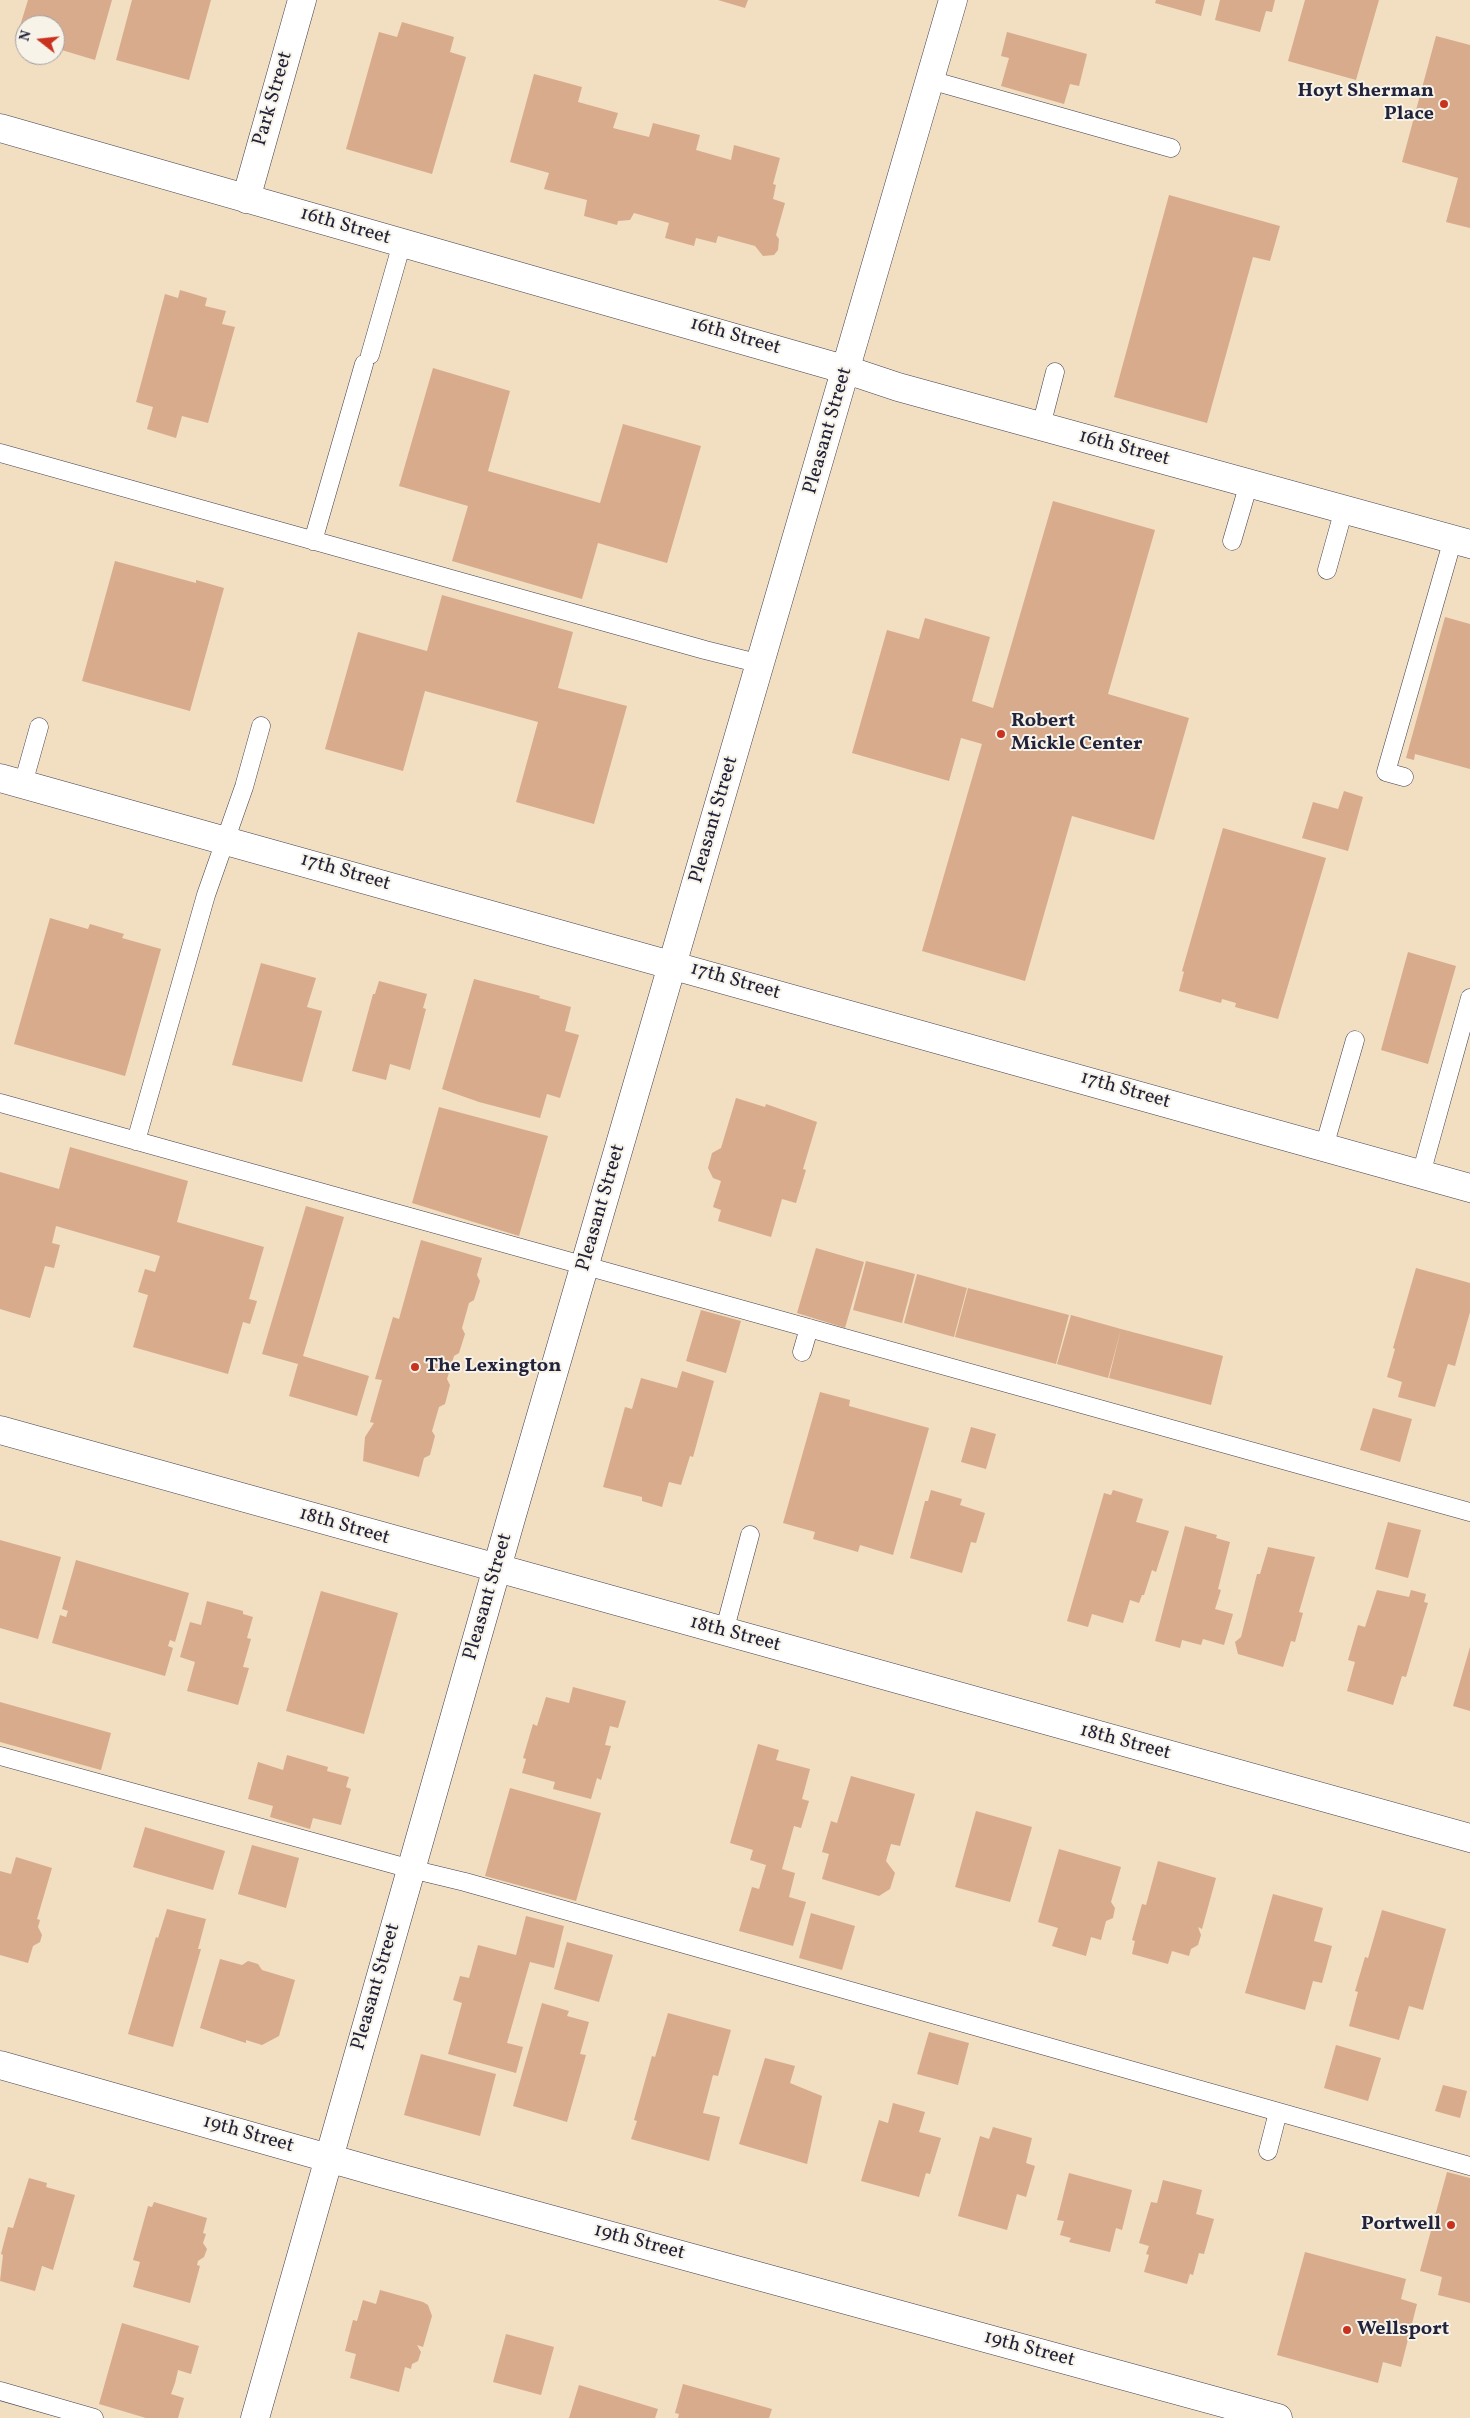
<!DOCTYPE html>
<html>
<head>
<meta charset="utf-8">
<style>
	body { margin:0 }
	#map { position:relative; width:1470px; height:2418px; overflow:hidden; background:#f2dec1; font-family:Vollkorn,serif }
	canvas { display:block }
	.north { position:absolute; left:15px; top:15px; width:50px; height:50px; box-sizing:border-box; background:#f7f3e8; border:1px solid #a29fa3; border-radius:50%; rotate:286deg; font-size:14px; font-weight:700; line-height:20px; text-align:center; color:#22223b }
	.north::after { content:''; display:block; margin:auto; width:18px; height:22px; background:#c8321e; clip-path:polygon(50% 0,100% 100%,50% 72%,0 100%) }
</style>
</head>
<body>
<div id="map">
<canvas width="1470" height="2418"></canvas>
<div class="north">N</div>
</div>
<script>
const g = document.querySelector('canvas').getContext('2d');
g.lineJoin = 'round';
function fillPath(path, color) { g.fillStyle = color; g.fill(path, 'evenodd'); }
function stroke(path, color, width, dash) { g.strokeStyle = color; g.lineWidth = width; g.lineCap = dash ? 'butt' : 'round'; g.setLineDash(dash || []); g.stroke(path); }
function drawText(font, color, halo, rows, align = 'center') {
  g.font = font + ' Vollkorn,serif'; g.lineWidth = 4; g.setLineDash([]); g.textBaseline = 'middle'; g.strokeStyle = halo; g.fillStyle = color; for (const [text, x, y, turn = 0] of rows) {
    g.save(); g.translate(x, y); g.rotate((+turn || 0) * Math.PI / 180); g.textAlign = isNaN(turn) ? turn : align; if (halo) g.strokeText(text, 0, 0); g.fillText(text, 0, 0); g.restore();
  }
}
const building = new Path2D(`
	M28 0H112L95 60 55 48V25H25V52H23L16 39Z
	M132 0H211L189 80 116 60Z
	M718 0H748L745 8Z
	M1156 0H1205L1201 16 1155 3Z
	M1220 0H1275L1272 12 1266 11 1260 32 1215 20Z
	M1305 0H1379L1356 80 1288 61Z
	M402 22 454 37 450 52 466 57 432 174 346 149 379 32 397 37Z
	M1007 32 1087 54 1079 86 1070 84 1064 104 1001 86 1009 58 1001 56Z
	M1436 36 1470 45V228L1446 222 1458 178 1402 162Z
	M534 74 582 87 578 102 618 113 613 128 649 137 653 123 700 135 696 150 731 160 734 145 780 158 773 184 776 185 773 199 785 203 776 235 779 239 778 250 774 255 763 256 755 246 718 236 716 243 696 238 694 246 665 238 669 223 634 213 630 220 618 221 617 225 584 216 587 200 544 189 549 173 510 162Z
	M1169 195 1280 226 1270 261 1253 257 1207 423 1114 397Z
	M180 290 207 298 205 306 226 311 222 324 235 327 208 423 182 416 176 438 147 429 153 407 136 402 165 294 178 298Z
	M433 368 510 391 488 471 600 503 623 424 701 446 667 563 598 543 582 599 452 561 468 506 399 486Z
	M1053 501 1155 530 1108 694 1189 718 1154 840 1072 816 1025 981 922 951 982 744 961 738 949 781 852 753 887 630 919 639 925 618 990 637 972 701 993 708Z
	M115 561 196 583V580L224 588 190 711 82 681Z
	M442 595 573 632 558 688 627 706 594 824 516 802 538 722 425 691 403 771 325 749 358 632 427 651Z
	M1445 617 1470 624V769L1415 754 1414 760 1406 758Z
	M1344 791 1363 797 1348 851 1302 838 1313 802 1338 809Z
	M1223 828 1326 858 1278 1019 1235 1007 1236 1003 1222 999 1221 1003 1179 991 1184 972 1182 971Z
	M50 918 88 929 90 924 124 934 122 938 161 949 125 1076 14 1044Z
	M1408 952 1456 966 1428 1064 1381 1050Z
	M261 963 316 978 307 1007 322 1011 302 1082 232 1065Z
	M474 979 540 996 539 998 571 1007 565 1031 579 1035 560 1098 547 1094 540 1118 479 1102 442 1089Z
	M379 981 427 994 423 1008 426 1009 410 1070 390 1064 386 1080 352 1071 373 994H375Z
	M736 1098 765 1107 766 1104 817 1122 803 1169 806 1170 796 1203 782 1199 771 1237 718 1221 721 1210 713 1207 721 1181 713 1178 708 1168 712 1153 721 1148Z
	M439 1107 548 1136 519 1236 412 1203Z
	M70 1147 188 1181 177 1222 264 1247 249 1299 257 1301 250 1324 243 1322 228 1374 133 1347 148 1295 138 1292 145 1269 155 1272 160 1256 56 1226 52 1243 60 1245 54 1268 45 1266 30 1318 0 1309V1172L59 1189Z
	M306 1206 344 1217 303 1356 369 1376 357 1416 289 1396 298 1364 262 1354Z
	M421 1240 482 1258 477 1275 480 1281 474 1300 469 1303 462 1328 465 1334 459 1353 454 1356 447 1379 450 1385 445 1404 439 1407 432 1431 435 1436 430 1455 424 1458 419 1477 363 1461 365 1437 374 1423 370 1422 382 1380 375 1379 393 1317 399 1319Z
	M816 1248 864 1262 845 1328 797 1313Z
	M866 1261 915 1274 902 1323 853 1310Z
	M1416 1268 1470 1283V1312L1455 1366 1448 1364 1435 1407 1398 1397 1402 1382 1387 1377 1395 1349 1393 1348Z
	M917 1274 967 1288 954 1337 904 1323Z
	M968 1288 1069 1315 1056 1364 955 1337Z
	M701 1310 741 1321 726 1373 686 1361Z
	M1071 1315 1121 1329 1108 1378 1057 1364Z
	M1121 1329 1223 1356 1211 1405 1109 1378Z
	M682 1371 714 1381 693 1457 690 1456 681 1485 669 1482 662 1507 642 1501V1497L603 1487 625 1407 632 1409 641 1378 677 1388Z
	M820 1392 850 1400 849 1406 929 1428 893 1555 860 1545 858 1552 813 1539 815 1532 783 1523Z
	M1373 1408 1412 1419 1400 1462 1360 1450Z
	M971 1427 996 1434 986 1469 961 1462Z
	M931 1490 962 1499 960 1505 985 1513 976 1543 971 1542 962 1573 910 1558 925 1501H928Z
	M1113 1490 1143 1499 1136 1522 1169 1531 1156 1572 1152 1570 1144 1595H1142L1139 1603 1130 1600 1123 1623 1092 1614 1088 1627 1067 1621 1104 1493 1111 1495Z
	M1388 1522 1421 1530 1408 1578 1375 1569Z
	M1185 1526 1217 1535 1216 1538 1230 1542 1218 1589 1221 1590 1215 1609 1233 1614 1224 1645 1203 1639 1201 1645 1182 1640 1180 1648 1155 1641Z
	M0 1540 61 1557 38 1639 0 1628Z
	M1268 1547 1315 1557 1299 1612 1303 1613 1295 1642 1291 1641 1283 1667 1238 1654 1235 1642 1241 1637 1257 1574H1260Z
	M76 1560 189 1593 175 1642 170 1640 168 1646 173 1648 165 1676 52 1643 60 1615 66 1617 68 1611 62 1609Z
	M1377 1590 1409 1597 1411 1590 1426 1594 1424 1602 1428 1603 1406 1677 1402 1676 1393 1705 1347 1691 1355 1662 1348 1660 1358 1625 1365 1627Z
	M321 1591 398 1613 364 1734 286 1711Z
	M207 1601 243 1611V1614L253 1617 247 1638 251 1639 243 1667 249 1668 238 1705 187 1691 195 1662 180 1657 190 1622 201 1625Z
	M1470 1647V1711L1453 1706Z
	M573 1687 626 1701 618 1728 610 1726 605 1745 611 1746 601 1780 597 1778 591 1799 553 1789 555 1782 522 1773 526 1759 523 1758 533 1724 537 1726 546 1697 569 1703Z
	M0 1702 111 1733 101 1770 0 1742Z
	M758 1744 779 1750 776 1760 810 1769 802 1799 809 1801 801 1828 794 1826 782 1869 795 1873 789 1897 806 1902 793 1946 739 1931 752 1887 759 1889 766 1865 750 1860 753 1850 730 1843Z
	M287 1755 328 1767 327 1771 349 1777 346 1787 351 1789 341 1825 313 1818 310 1829 270 1817 273 1806 248 1799 258 1762 283 1770Z
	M851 1776 915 1794 900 1846 891 1844 886 1861 895 1873 890 1889 879 1896 822 1879 829 1854 822 1852 831 1821 837 1823Z
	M510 1788 601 1813 576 1901 485 1876Z
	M976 1811 1032 1827 1010 1902 955 1887Z
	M145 1827 225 1851 213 1890 133 1867Z
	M252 1845 299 1858 286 1908 238 1894Z
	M1059 1849 1121 1867 1111 1902 1115 1908 1113 1918 1106 1921 1101 1940 1091 1937 1086 1956 1052 1946 1058 1928 1038 1922Z
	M16 1857 52 1868 37 1919 40 1920 38 1927 42 1935 40 1942 33 1946 28 1963 0 1955V1871L11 1874Z
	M1158 1861 1216 1878 1202 1929 1198 1927 1201 1935 1198 1945 1191 1949 1189 1956 1172 1951 1168 1964 1132 1954 1135 1941 1132 1940 1142 1904 1146 1905Z
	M1273 1894 1323 1908 1314 1941 1332 1946 1322 1983 1313 1981 1305 2010 1245 1993Z
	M167 1909 206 1919 198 1949H201L173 2047 128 2034 156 1937 158 1938Z
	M1382 1910 1446 1929 1423 2010 1409 2006 1399 2040 1349 2026 1358 1992 1355 1991 1365 1957 1368 1958Z
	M811 1913 855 1926 842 1970 799 1958Z
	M526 1916 564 1926 554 1968 530 1962 507 2043 523 2047 516 2073 448 2054 462 2003 453 2000 460 1976 469 1978 478 1945 516 1955Z
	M567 1942 613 1955 599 2002 554 1989Z
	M220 1959 242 1965 248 1961 258 1964 262 1970 295 1980 279 2036 262 2045 246 2040V2043L200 2028Z
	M542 2003 569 2011 567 2016 589 2022 580 2054 586 2055 567 2122 513 2106Z
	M668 2013 731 2030 718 2076 713 2075 703 2113 720 2117 709 2161 631 2139 637 2121 634 2120 652 2056 655 2057Z
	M929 2032 969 2043 958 2085 917 2074Z
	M1336 2045 1381 2058 1368 2101 1324 2088Z
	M421 2054 496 2074 480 2136 404 2115Z
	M765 2058 795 2066 790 2083 822 2096 807 2164 739 2144Z
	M1443 2085 1467 2091 1460 2118 1435 2111Z
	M893 2103 925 2112 919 2132 941 2138 930 2174 926 2173 919 2197 861 2181 879 2120 888 2123Z
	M993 2127 1032 2138 1026 2163 1035 2166 1026 2197 1017 2194 1007 2230 958 2216 980 2136 989 2139Z
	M1447 2172 1470 2178V2303L1438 2295 1442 2277 1420 2271Z
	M1069 2173 1132 2190 1122 2230 1116 2228 1110 2252 1069 2242 1071 2238 1060 2235 1064 2221 1057 2220Z
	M29 2178 47 2183 46 2187 75 2195 53 2270 42 2266 35 2291 0 2281 3 2255 1 2254 8 2227 13 2228Z
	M1163 2180 1202 2190 1196 2214 1214 2219 1204 2254 1199 2253 1193 2275 1190 2274 1187 2284 1144 2272 1149 2255 1146 2254 1149 2246 1139 2243 1151 2202 1157 2203Z
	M154 2202 207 2218 203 2233 206 2234 203 2243 207 2249 204 2257 198 2261 197 2265 200 2266 190 2303 133 2287 140 2262 133 2260 148 2206 152 2207Z
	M1305 2252 1406 2279 1401 2299 1417 2304 1401 2367 1383 2362 1378 2383 1277 2355Z
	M380 2290 423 2302 428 2305 432 2316 423 2347 417 2345 421 2352 418 2361 412 2364 411 2369 405 2367 399 2392 350 2378 356 2354 345 2351 353 2320 357 2321 363 2300 376 2304Z
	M122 2323 199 2346 191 2374 178 2370 175 2383 171 2394 184 2398 178 2418H146L99 2404Z
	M506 2334 554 2347 541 2395 493 2382Z
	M683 2384 772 2409 769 2418H678L679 2414 675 2413Z
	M579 2385 658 2409 655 2418H569Z`);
const lane = new Path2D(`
	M930 80 1171 148
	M370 355 402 243
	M1041 426 1055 372
	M0 453 705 650 761 664
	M313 541 364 364
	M1232 541 1249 483
	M1327 570 1344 509
	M1404 777 1386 772 1453 539
	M23 784 39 727
	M0 1103 1470 1512
	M136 1141 206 895 244 787 261 726
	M1324 1147 1355 1040
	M1421 1174 1470 998
	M802 1352 809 1328
	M724 1632 750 1535
	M0 1756 411 1869 465 1882 1470 2166
	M1268 2151 1278 2112
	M0 2391 94 2418`);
const street = new Path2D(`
	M0 128 847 370 898 387 1470 544
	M246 199 302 0
	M0 778 1470 1188
	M0 1430 1470 1838
	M0 2065 381 2173 1278 2418
	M255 2418 512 1515 953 0`);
const markers = [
	[1444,104,5,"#c8321e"],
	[1001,734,5,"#c8321e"],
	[415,1367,5,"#c8321e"],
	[1451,2225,5,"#c8321e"],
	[1347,2330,5,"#c8321e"]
];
const poiNames = [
	["Hoyt Sherman",1434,92,"right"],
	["Place",1434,115,"right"],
	["Robert",1011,722],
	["Mickle Center",1011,745],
	["The Lexington",425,1367],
	["Portwell",1441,2225,"right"],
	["Wellsport",1357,2330]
];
const streetNames = [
	["Park Street",274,99,-74],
	["16th Street",345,227,16],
	["16th Street",735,337,16],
	["Pleasant Street",829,431,-74],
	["16th Street",1124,449,15],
	["Pleasant Street",715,820,-74],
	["17th Street",345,873,16],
	["17th Street",735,982,16],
	["17th Street",1125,1091,16],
	["Pleasant Street",602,1208,-74],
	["18th Street",344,1527,16],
	["Pleasant Street",489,1597,-74],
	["18th Street",735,1635,15],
	["18th Street",1125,1743,15],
	["Pleasant Street",377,1987,-74],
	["19th Street",248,2135,16],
	["19th Street",639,2243,15],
	["19th Street",1029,2350,15]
];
fillPath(building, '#d8ab8d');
stroke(lane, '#413e4f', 19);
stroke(street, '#413e4f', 29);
stroke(lane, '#fff', 18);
stroke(street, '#fff', 28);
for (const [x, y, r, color] of markers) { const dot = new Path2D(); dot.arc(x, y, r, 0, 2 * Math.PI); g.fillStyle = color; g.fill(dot); stroke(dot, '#f7f3e8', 2); }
drawText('bold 20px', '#22223b', '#f7f3e8', poiNames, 'left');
drawText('20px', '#22223b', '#f7f3e8', streetNames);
</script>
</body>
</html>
